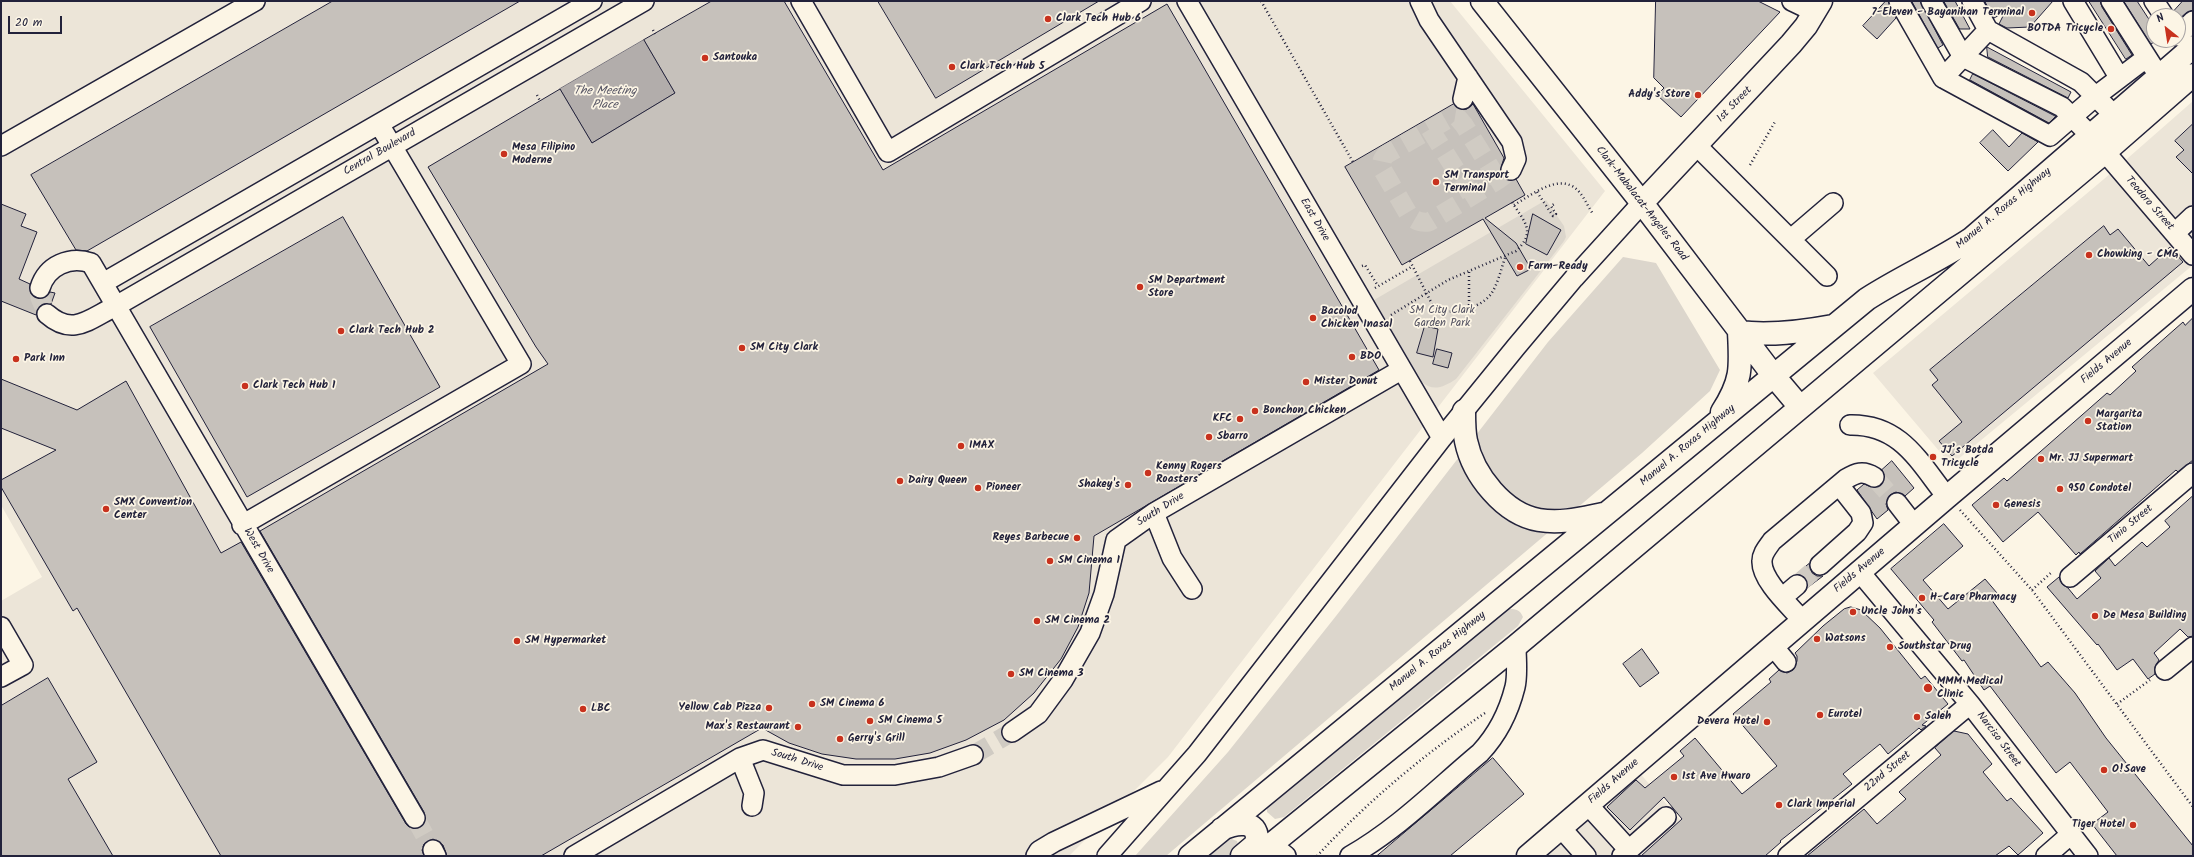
<!DOCTYPE html>
<html>
<head>
<meta charset="utf-8">
<style>
	body { margin:0 }
	#map { position:relative; width:2194px; height:857px; overflow:hidden; background:#fcf5e5; font-family:Kalam,sans-serif }
	canvas { display:block }
	.frame { position:absolute; inset:0; border:2px solid #22223b; pointer-events:none }
	.north { position:absolute; left:2146px; top:8px; width:40px; height:40px; box-sizing:border-box; background:#fcf5e5; border:1px solid #a5a1a1; border-radius:50%; rotate:330deg; font-size:11px; font-weight:700; line-height:16px; text-align:center; color:#22223b }
	.north::after { content:''; display:block; margin:auto; width:14px; height:18px; background:#c8321e; clip-path:polygon(50% 0,100% 100%,50% 72%,0 100%) }
	.scale { position:absolute; left:8px; top:16px; width:54px; height:18px; box-sizing:border-box; border:2px solid #22223b; border-top:0; padding-left:5px; font-size:12px; line-height:14px; white-space:nowrap; color:#22223b; -webkit-text-stroke:3px #fcf5e5; paint-order:stroke }
</style>
</head>
<body>
<div id="map">
<canvas width="2194" height="857"></canvas>
<div class="frame"></div>
<div class="north">N</div>
<div class="scale">20 m</div>
</div>
<script>
const g = document.querySelector('canvas').getContext('2d');
g.lineJoin = 'round';
function fillPath(path, color) { g.fillStyle = color; g.fill(path, 'evenodd'); }
function stroke(path, color, width, dash) { g.strokeStyle = color; g.lineWidth = width; g.lineCap = dash ? 'butt' : 'round'; g.setLineDash(dash || []); g.stroke(path); }
function drawText(font, color, halo, rows, align = 'center') {
  g.font = font + ' Kalam,sans-serif'; g.lineWidth = 3.5; g.setLineDash([]); g.textBaseline = 'middle'; g.strokeStyle = halo; g.fillStyle = color; for (const [text, x, y, turn = 0] of rows) {
    g.save(); g.translate(x, y); g.rotate((+turn || 0) * Math.PI / 180); g.textAlign = isNaN(turn) ? turn : align; if (halo) g.strokeText(text, 0, 0); g.fillText(text, 0, 0); g.restore();
  }
}
const built = new Path2D(`
	M1 1H1450L1605 191 1168 757 1069 856H1V601L42 577 1 505Z
	M2193 101V265L1951 465 1873 373 2104 179Z
	M1638 771 1681 821 1689 856H1543Z`);
const green = new Path2D(`
	M1546 200 1564 226 1566 237 1564 241 1456 379C1444 387 1433 392 1422 382L1374 300Z
	M1623 257 1656 263 1720 370 1710 391 1642 453 1166 856H1135L1228 752 1336 616 1548 342Z
	M1509 609C1517 609 1520 610 1523 617L1518 626 1284 817 1275 819 1267 812V807L1272 799Z
	M1229 838 1237 841 1238 845 1229 856H1206Z`);
const water = new Path2D(`
	M644 40 675 93 592 143 560 89Z`);
const building = new Path2D(`
	M333 1H520L87 251 76 250 31 175Z
	M712 1H784L883 170 1167 4 1379 370 1094 536 1089 593 1078 627 1061 659 1034 693 1004 720 966 740 930 753 895 759H856L822 754 789 743 762 728 541 856H447L443 845 433 839 424 844 422 850 424 856H221L77 608 73 611 1 487V480L56 450 1 428V379L77 410 126 381 221 553 241 542 406 824 410 828H420L425 823 424 812 260 531 548 364 536 347 428 167 560 89 592 143 675 93 644 40Z
	M878 1H1099L936 98Z
	M1656 1H1758L1780 12 1681 117 1657 95 1664 88 1654 78Z
	M1886 1H1888L1896 18 1877 39 1863 26Z
	M1912 1H1920L1943 45 1938 48Z
	M1944 1H1955L1970 29H1960Z
	M1985 1H2053L2030 27 2007 28 1999 24 2005 12 1994 18Z
	M2089 1H2100L2102 7 2132 55 2126 59Z
	M2124 1H2137L2154 27V40H2157L2151 44Z
	M2183 1H2193V10L2186 13 2178 20V16H2175L2174 11Z
	M1987 47 2071 92 2068 98 1988 57Z
	M1973 74 2055 116H2056L2049 123 1970 80Z
	M1454 104 1461 110 1467 109 1473 104 1504 158 1500 171 1502 176 1507 180 1516 179 1525 195 1485 218 1516 243 1531 269 1517 276 1483 219 1402 265 1345 167Z
	M2193 124V174L2176 157 2184 150 2175 141Z
	M1993 130 2009 147 2022 133 2038 142 2008 171 1980 143Z
	M1 204 26 214 21 226 37 232 19 279 30 284 31 294 36 298 46 297 50 292 55 293 51 304H42L38 308 36 315 1 301Z
	M1533 214 1561 230 1547 255 1526 244Z
	M343 217 440 387 247 497 150 327Z
	M2104 226 2110 235 2118 229 2149 266 2170 247 2183 262 1952 456 1939 441 1962 422 1932 385 1938 380 1930 370Z
	M2193 318V460L2178 472 2176 470 2080 554 2079 552 2076 555 2038 512 2003 542 1972 505 2004 478 2007 481 2107 393 2110 395 2136 371 2132 367 2183 322 2185 325Z
	M1425 326 1438 329 1433 357 1417 353Z
	M1437 349 1452 353 1448 368 1433 364Z
	M1892 461 1914 488 1905 496 1896 492 1890 495 1886 504 1888 510 1877 519 1857 490 1864 484 1874 488 1880 486 1885 477 1882 470Z
	M2193 496V636L2188 637 2180 629 2154 653 2159 660 2155 667V674L2148 679 2133 659 2117 670 2098 644 2097 645 2047 587 2059 577 2062 584 2068 588 2077 599 2101 578 2095 571 2109 558 2115 566 2142 542 2147 547 2170 527 2165 521Z
	M1944 524 1963 546 1923 580 1948 609 1985 579 1997 593 1991 599 2041 667 2048 662 2075 693 2106 738 2193 846V856H2117L2092 824 2108 812 2070 762 2056 773 1990 686 1984 690 1964 660 1962 661 1932 622 1934 620 1891 569Z
	M1809 564 1812 573 1817 576H1823L1807 588 1806 578 1797 574Z
	M1851 607 1861 610 1880 628 1921 679 1925 676 1948 704 1922 725 1926 726 1921 730 1919 728 1888 754 1880 744 1843 774 1852 784 1780 841 1781 842 1765 856H1641L1682 819 1664 797 1630 830 1607 807 1636 780 1645 788 1684 756 1680 751 1695 738 1742 794 1777 766 1733 714 1771 682 1769 679 1779 670 1787 673 1793 670 1797 661V656L1795 653 1823 626 1844 609Z
	M1642 649 1659 673 1640 687 1623 664Z
	M48 678 97 762 68 779 113 856H1V706Z
	M1954 731 1968 734 1992 764 1983 772 2007 801 2011 798 2043 833 2018 855 2009 846 1995 856H1807L1864 809 1877 824 1906 799 1899 792 1941 755 1935 748Z
	M1493 758 1524 794 1450 856H1377Z`);
const minorTunnel = new Path2D(`
	M1430 129 1472 196
	M1498 180 1464 125 1458 118 1452 117 1387 154C1382 158 1381 162 1382 169L1409 215C1415 221 1421 223 1429 222L1498 180 1511 170
	M40 288V298L47 314
	M1874 477 1897 503
	M1797 585 1820 565
	M973 755 1012 732
	M415 818 433 850`);
const path = new Path2D(`
	M1261 1 1353 162
	M653 30 655 34
	M537 95 540 101
	M1750 165 1776 120
	M1537 192 1553 216 1556 214 1551 206 1556 203
	M1514 205C1530 196 1557 174 1575 188 1583 194 1587 205 1593 214
	M1410 261 1432 304C1446 319 1480 309 1491 294 1498 284 1501 269 1505 258
	M1362 266 1365 265 1378 286
	M1469 272V308
	M1375 288 1413 266
	M1391 315 1448 280 1516 251C1537 231 1524 222 1512 202
	M1960 510 2032 590 2193 807
	M2032 590 2052 572
	M2117 704 2150 680
	M1317 856C1368 801 1423 755 1485 713`);
const minor = new Path2D(`
	M801 1 888 152 1141 1
	M1187 1 1442 438
	M1420 1 1429 20 1512 142 1516 159 1511 170
	M1792 1 1815 12
	M1899 1 1943 78 2050 136 2096 96 2146 58
	M1931 1 1963 57 2062 107 2091 136
	M1972 1 1988 30 2081 82 2115 116
	M2073 1 2119 77
	M2111 1 2153 67
	M2154 1 2164 16
	M2178 36 2193 21
	M1943 78 1988 30
	M1463 99 1468 77
	M1696 145 1827 276
	M1 146 255 1
	M2105 152 2193 255
	M2175 233 2193 216
	M1791 239 1833 203
	M103 283 592 1
	M40 288C47 265 70 256 91 263L415 818
	M47 314C73 337 89 319 116 306L644 1
	M1850 425C1901 424 1919 462 1947 497
	M1897 503 1914 525
	M1154 513 1172 558 1192 589
	M242 525 521 364 379 124
	M1820 565 1857 532 1863 523 1861 513 1839 485
	M1859 571 1970 704 2088 856
	M2070 577 2193 473
	M1783 597 1797 585
	M1802 620C1790 606 1761 580 1762 561 1762 553 1768 547 1772 541L1846 479C1856 473 1863 470 1874 477
	M1 627 23 665 1 677
	M1773 646 1786 662
	M2165 670 2193 647
	M1012 732 1038 714 1063 680 1090 633 1104 594 1116 540 1154 513 1401 370
	M740 758 754 793 752 806
	M1588 805 1629 850
	M1561 828 1586 856
	M1271 844 1286 856
	M433 850 436 856
	M574 856 740 758 763 750 843 775H895L939 767 973 755
	M1036 856 1039 851 1054 842 1161 791
	M1107 856 1197 754 1442 438 1516 347 1574 278 1642 203
	M1350 856C1398 829 1438 788 1480 753 1497 735 1509 711 1515 687 1518 675 1516 659 1516 646
	M1622 856 1666 817
	M1788 856 1970 704
	M2046 856 2070 835`);
const major = new Path2D(`
	M1482 1 1642 203 1773 375 1800 407
	M1642 203 1791 44 1806 26 1821 1
	M1739 332C1770 336 1801 332 1833 326
	M1464 411C1464 421 1464 432 1466 441 1473 475 1504 514 1539 520 1561 524 1583 518 1603 514
	M1722 412C1742 381 1741 368 1739 332
	M1222 829C1235 823 1258 818 1257 841L1255 845 1242 856
	M1190 856 1867 299C1901 277 1938 261 1971 239L2193 47
	M1257 856 1516 646 2105 152 2193 75
	M1528 856 1947 497 2193 289`);
const markers = [
	[2032,13,4,"#c8321e"],
	[1048,19,4,"#c8321e"],
	[2111,29,4,"#c8321e"],
	[705,58,4,"#c8321e"],
	[952,67,4,"#c8321e"],
	[1698,95,4,"#c8321e"],
	[504,154,4,"#c8321e"],
	[1436,182,4,"#c8321e"],
	[2089,255,4,"#c8321e"],
	[1520,267,4,"#c8321e"],
	[1140,287,4,"#c8321e"],
	[1313,318,4,"#c8321e"],
	[341,331,4,"#c8321e"],
	[742,348,4,"#c8321e"],
	[1352,357,4,"#c8321e"],
	[16,359,4,"#c8321e"],
	[1306,382,4,"#c8321e"],
	[245,386,4,"#c8321e"],
	[1255,411,4,"#c8321e"],
	[1240,419,4,"#c8321e"],
	[2088,421,4,"#c8321e"],
	[1209,437,4,"#c8321e"],
	[961,446,4,"#c8321e"],
	[1933,457,4,"#c8321e"],
	[2041,459,4,"#c8321e"],
	[1148,473,4,"#c8321e"],
	[900,481,4,"#c8321e"],
	[1128,485,4,"#c8321e"],
	[978,488,4,"#c8321e"],
	[2060,489,4,"#c8321e"],
	[1996,505,4,"#c8321e"],
	[106,509,4,"#c8321e"],
	[1077,538,4,"#c8321e"],
	[1050,561,4,"#c8321e"],
	[1922,598,4,"#c8321e"],
	[1853,612,4,"#c8321e"],
	[2095,616,4,"#c8321e"],
	[1037,621,4,"#c8321e"],
	[1817,639,4,"#c8321e"],
	[517,641,4,"#c8321e"],
	[1890,647,4,"#c8321e"],
	[1011,674,4,"#c8321e"],
	[1928,688,5,"#c8321e"],
	[812,704,4,"#c8321e"],
	[769,708,4,"#c8321e"],
	[583,709,4,"#c8321e"],
	[1820,715,4,"#c8321e"],
	[1917,717,4,"#c8321e"],
	[870,721,4,"#c8321e"],
	[1767,722,4,"#c8321e"],
	[798,727,4,"#c8321e"],
	[840,739,4,"#c8321e"],
	[2104,770,4,"#c8321e"],
	[1674,777,4,"#c8321e"],
	[1779,805,4,"#c8321e"],
	[2133,825,4,"#c8321e"]
];
const poiNames = [
	["7-Eleven - Bayanihan Terminal",2024,13,"right"],
	["Clark Tech Hub 6",1056,19],
	["BOTDA Tricycle",2103,29,"right"],
	["Santouka",713,58],
	["Clark Tech Hub 5",960,67],
	["Addy's Store",1690,95,"right"],
	["Mesa Filipino",512,148],
	["Moderne",512,161],
	["SM Transport",1444,176],
	["Terminal",1444,189],
	["Chowking - CMG",2097,255],
	["Farm-Ready",1528,267],
	["SM Department",1148,281],
	["Store",1148,294],
	["Bacolod",1321,312],
	["Chicken Inasal",1321,325],
	["Clark Tech Hub 2",349,331],
	["SM City Clark",750,348],
	["BDO",1360,357],
	["Park Inn",24,359],
	["Mister Donut",1314,382],
	["Clark Tech Hub 1",253,386],
	["Bonchon Chicken",1263,411],
	["Margarita",2096,415],
	["Station",2096,428],
	["KFC",1232,419,"right"],
	["Sbarro",1217,437],
	["IMAX",969,446],
	["JJ’s Botda",1941,451],
	["Tricycle",1941,464],
	["Mr. JJ Supermart",2049,459],
	["Kenny Rogers",1156,467],
	["Roasters",1156,480],
	["Dairy Queen",908,481],
	["Shakey's",1120,485,"right"],
	["Pioneer",986,488],
	["950 Condotel",2068,489],
	["SMX Convention",114,503],
	["Center",114,516],
	["Genesis",2004,505],
	["Reyes Barbecue",1069,538,"right"],
	["SM Cinema 1",1058,561],
	["H-Care Pharmacy",1930,598],
	["Uncle John's",1861,612],
	["De Mesa Building",2103,616],
	["SM Cinema 2",1045,621],
	["Watsons",1825,639],
	["SM Hypermarket",525,641],
	["Southstar Drug",1898,647],
	["SM Cinema 3",1019,674],
	["MMM Medical",1937,682],
	["Clinic",1937,695],
	["SM Cinema 6",820,704],
	["Yellow Cab Pizza",761,708,"right"],
	["LBC",591,709],
	["Eurotel",1828,715],
	["Saleh",1925,717],
	["SM Cinema 5",878,721],
	["Devera Hotel",1759,722,"right"],
	["Max's Restaurant",790,727,"right"],
	["Gerry's Grill",848,739],
	["O!Save",2112,770],
	["1st Ave Hwaro",1682,777],
	["Clark Imperial",1787,805],
	["Tiger Hotel",2125,825,"right"]
];
const streetNames = [
	["1st Street",1735,105,-46],
	["Central Boulevard",380,153,-30],
	["Clark-Mabalacat-Angeles Road",1641,204,52],
	["Teodoro Street",2149,204,49],
	["Manuel A. Roxas Highway",2004,209,-40],
	["East Drive",1314,220,60],
	["Fields Avenue",2107,362,-40],
	["Manuel A. Roxas Highway",1688,446,-40],
	["South Drive",1161,510,-32],
	["Tinio Street",2131,525,-40],
	["West Drive",258,551,60],
	["Fields Avenue",1860,571,-40],
	["Manuel A. Roxas Highway",1438,652,-39],
	["Narciso Street",1998,740,53],
	["South Drive",797,761,17],
	["22nd Street",1888,772,-40],
	["Fields Avenue",1614,782,-41]
];
const parkNames = [
	["SM City Clark",1442,311],
	["Garden Park",1442,324]
];
const waterNames = [
	["The Meeting",605,92],
	["Place",605,106]
];
fillPath(built, '#ece5d8');
fillPath(green, '#dcd6cc');
fillPath(water, '#b2adab');
stroke(water, '#78757e', 1);
fillPath(building, '#c6c1bb');
stroke(building, '#22223b', 1);
stroke(minorTunnel, '#d0cbc3', 19, [19, 10]);
stroke(minor, '#22223b', 22);
stroke(major, '#22223b', 25);
stroke(path, '#22223b', 2.5, [1, 3]);
stroke(minor, '#fcf5e5', 19);
stroke(major, '#fcf5e5', 22);
for (const [x, y, r, color] of markers) { const dot = new Path2D(); dot.arc(x, y, r, 0, 2 * Math.PI); g.fillStyle = color; g.fill(dot); stroke(dot, '#fcf5e5', 1.5); }
drawText('bold 11px', '#22223b', '#fcf5e5', poiNames, 'left');
drawText('11px', '#22223b', '#fcf5e5', streetNames);
drawText('11px', '#504f5f', '#fcf5e5', parkNames);
drawText('italic 12px', '#545362', '#fcf5e5', waterNames);
</script>
</body>
</html>
